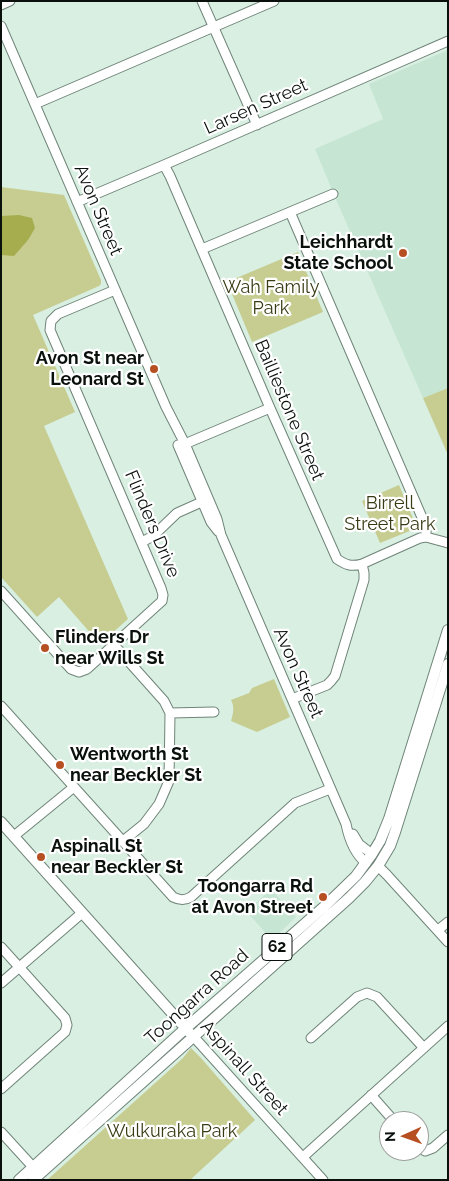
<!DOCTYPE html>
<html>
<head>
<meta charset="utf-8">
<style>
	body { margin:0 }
	#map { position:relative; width:449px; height:1181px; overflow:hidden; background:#d8efe2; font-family:Raleway,sans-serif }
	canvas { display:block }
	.frame { position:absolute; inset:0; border:2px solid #0a110d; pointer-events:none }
	.north { position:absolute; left:379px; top:1111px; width:50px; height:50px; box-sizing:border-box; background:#fff; border:1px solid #9da09e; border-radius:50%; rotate:268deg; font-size:14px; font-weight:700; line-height:20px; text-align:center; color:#0a110d }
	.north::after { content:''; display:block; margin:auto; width:18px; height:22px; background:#b65023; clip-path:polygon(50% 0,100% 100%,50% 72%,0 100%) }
</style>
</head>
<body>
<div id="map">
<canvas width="449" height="1181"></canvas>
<div class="frame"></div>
<div class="north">N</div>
</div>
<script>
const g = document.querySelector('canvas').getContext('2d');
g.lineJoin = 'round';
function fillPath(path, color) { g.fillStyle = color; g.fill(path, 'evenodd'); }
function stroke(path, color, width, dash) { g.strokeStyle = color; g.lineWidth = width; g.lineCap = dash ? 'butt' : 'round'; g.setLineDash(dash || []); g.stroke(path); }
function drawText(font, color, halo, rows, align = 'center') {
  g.font = font + ' Raleway,sans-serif'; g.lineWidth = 4.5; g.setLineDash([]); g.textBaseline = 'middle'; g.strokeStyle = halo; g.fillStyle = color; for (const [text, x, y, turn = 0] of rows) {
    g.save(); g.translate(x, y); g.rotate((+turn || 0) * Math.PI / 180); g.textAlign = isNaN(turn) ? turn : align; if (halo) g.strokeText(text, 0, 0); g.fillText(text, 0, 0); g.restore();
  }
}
const built = new Path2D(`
	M448 50V388L423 398 335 197 315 149 383 119 369 84Z
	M271 889 296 917 272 940 247 912Z`);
const green = new Path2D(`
	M1 187 64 195 101 280V284L99 286 33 315 75 412 44 426 128 619 100 644 59 597 37 617 1 577Z
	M298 252 323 312 252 342 227 282Z
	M448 388V455L423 398Z
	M399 485 417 528 380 543 362 501Z
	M274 679 290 717 257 732 231 721C233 714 235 707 231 700L249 693 252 688Z
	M191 1048 201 1058 255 1120 190 1180H47L183 1058Z`);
const forest = new Path2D(`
	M19 215 32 218 35 228 28 240 14 256 1 255V216Z`);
const minor = new Path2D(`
	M202 1 257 125
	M1 5 10 1
	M1 26 166 407 185 444 217 519 221 535 346 824C349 839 354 853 366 863
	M35 104 274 1
	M164 165 170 176 270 408 337 559C346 565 351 567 362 564
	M77 202 164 165 448 41
	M290 212 424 522 426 528V537
	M202 249 333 194
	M178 445 211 522 218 531
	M180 446 270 408
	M142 542 153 536 177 513 206 500
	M1 591 71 669 79 672 87 669 162 601 163 595 161 588 50 330 51 321 58 314 115 290
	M114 645 164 701 170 713 169 781 159 804 144 824 123 841
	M292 699 327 685 331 681 335 676 364 580V573L362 564 420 538 426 537 448 543
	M1 706 173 897C179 900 184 901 191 897L295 803 330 789
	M170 713 214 712
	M353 834 359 844 372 854
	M14 836 74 787
	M378 866 387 875 448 942
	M438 930 448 922
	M1 947 65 1018 67 1025 65 1032 1 1089
	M1 983 82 913
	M193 1036 323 1180
	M311 1038 357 997 367 993 377 997 424 1048
	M371 1095 394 1121
	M1 1132 33 1167
	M419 1147 425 1151 433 1148 448 1135
	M303 1157 448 1026`);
const major = new Path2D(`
	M1 822 189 1032
	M19 1180 186 1028 325 906 356 876 372 854 380 841 389 819 448 630
	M33 1180 349 898 365 882 378 866 390 846 395 832 448 664`);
const markers = [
	[403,253,5,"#b65023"],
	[154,369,5,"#b65023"],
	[45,648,5,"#b65023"],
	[60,765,5,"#b65023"],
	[41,857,5,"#b65023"],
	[323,897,5,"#b65023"]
];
const shields = [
	[277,947,30]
];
const shieldNames = [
	["62",277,947]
];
const streetNames = [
	["Larsen Street",256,107,-24],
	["Avon Street",98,210,67],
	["Bailliestone Street",289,410,67],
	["Flinders Drive",152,524,67],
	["Avon Street",298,673,66],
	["Toongarra Road",197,997,-42],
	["Aspinall Street",244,1068,48]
];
const poiNames = [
	["Leichhardt",393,243],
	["State School",393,264],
	["Avon St near",144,359],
	["Leonard St",144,380],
	["Flinders Dr",55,638,"left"],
	["near Wills St",55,659,"left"],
	["Wentworth St",70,755,"left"],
	["near Beckler St",70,776,"left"],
	["Aspinall St",51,847,"left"],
	["near Beckler St",51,868,"left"],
	["Toongarra Rd",313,887],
	["at Avon Street",313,908]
];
const parkNames = [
	["Wah Family",271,288],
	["Park",271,309],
	["Birrell",390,504],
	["Street Park",390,525],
	["Wulkuraka Park",172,1132]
];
fillPath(built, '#c6e5d3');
fillPath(green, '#c7cd91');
fillPath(forest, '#a5ad4e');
stroke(minor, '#6f8478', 11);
stroke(major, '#6f8478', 12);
stroke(minor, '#fff', 9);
stroke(major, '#fff', 10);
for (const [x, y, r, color] of markers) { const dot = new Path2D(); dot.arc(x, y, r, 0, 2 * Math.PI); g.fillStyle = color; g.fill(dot); stroke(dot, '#fff', 2); }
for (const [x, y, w] of shields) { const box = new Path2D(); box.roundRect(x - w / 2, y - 13.5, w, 27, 4); g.fillStyle = '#fff'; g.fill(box); stroke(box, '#0a110d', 1); }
drawText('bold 16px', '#0a110d', null, shieldNames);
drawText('18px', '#0a110d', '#fff', streetNames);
drawText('bold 18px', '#0a110d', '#fff', poiNames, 'right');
drawText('18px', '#383b13', '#fff', parkNames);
</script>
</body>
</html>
